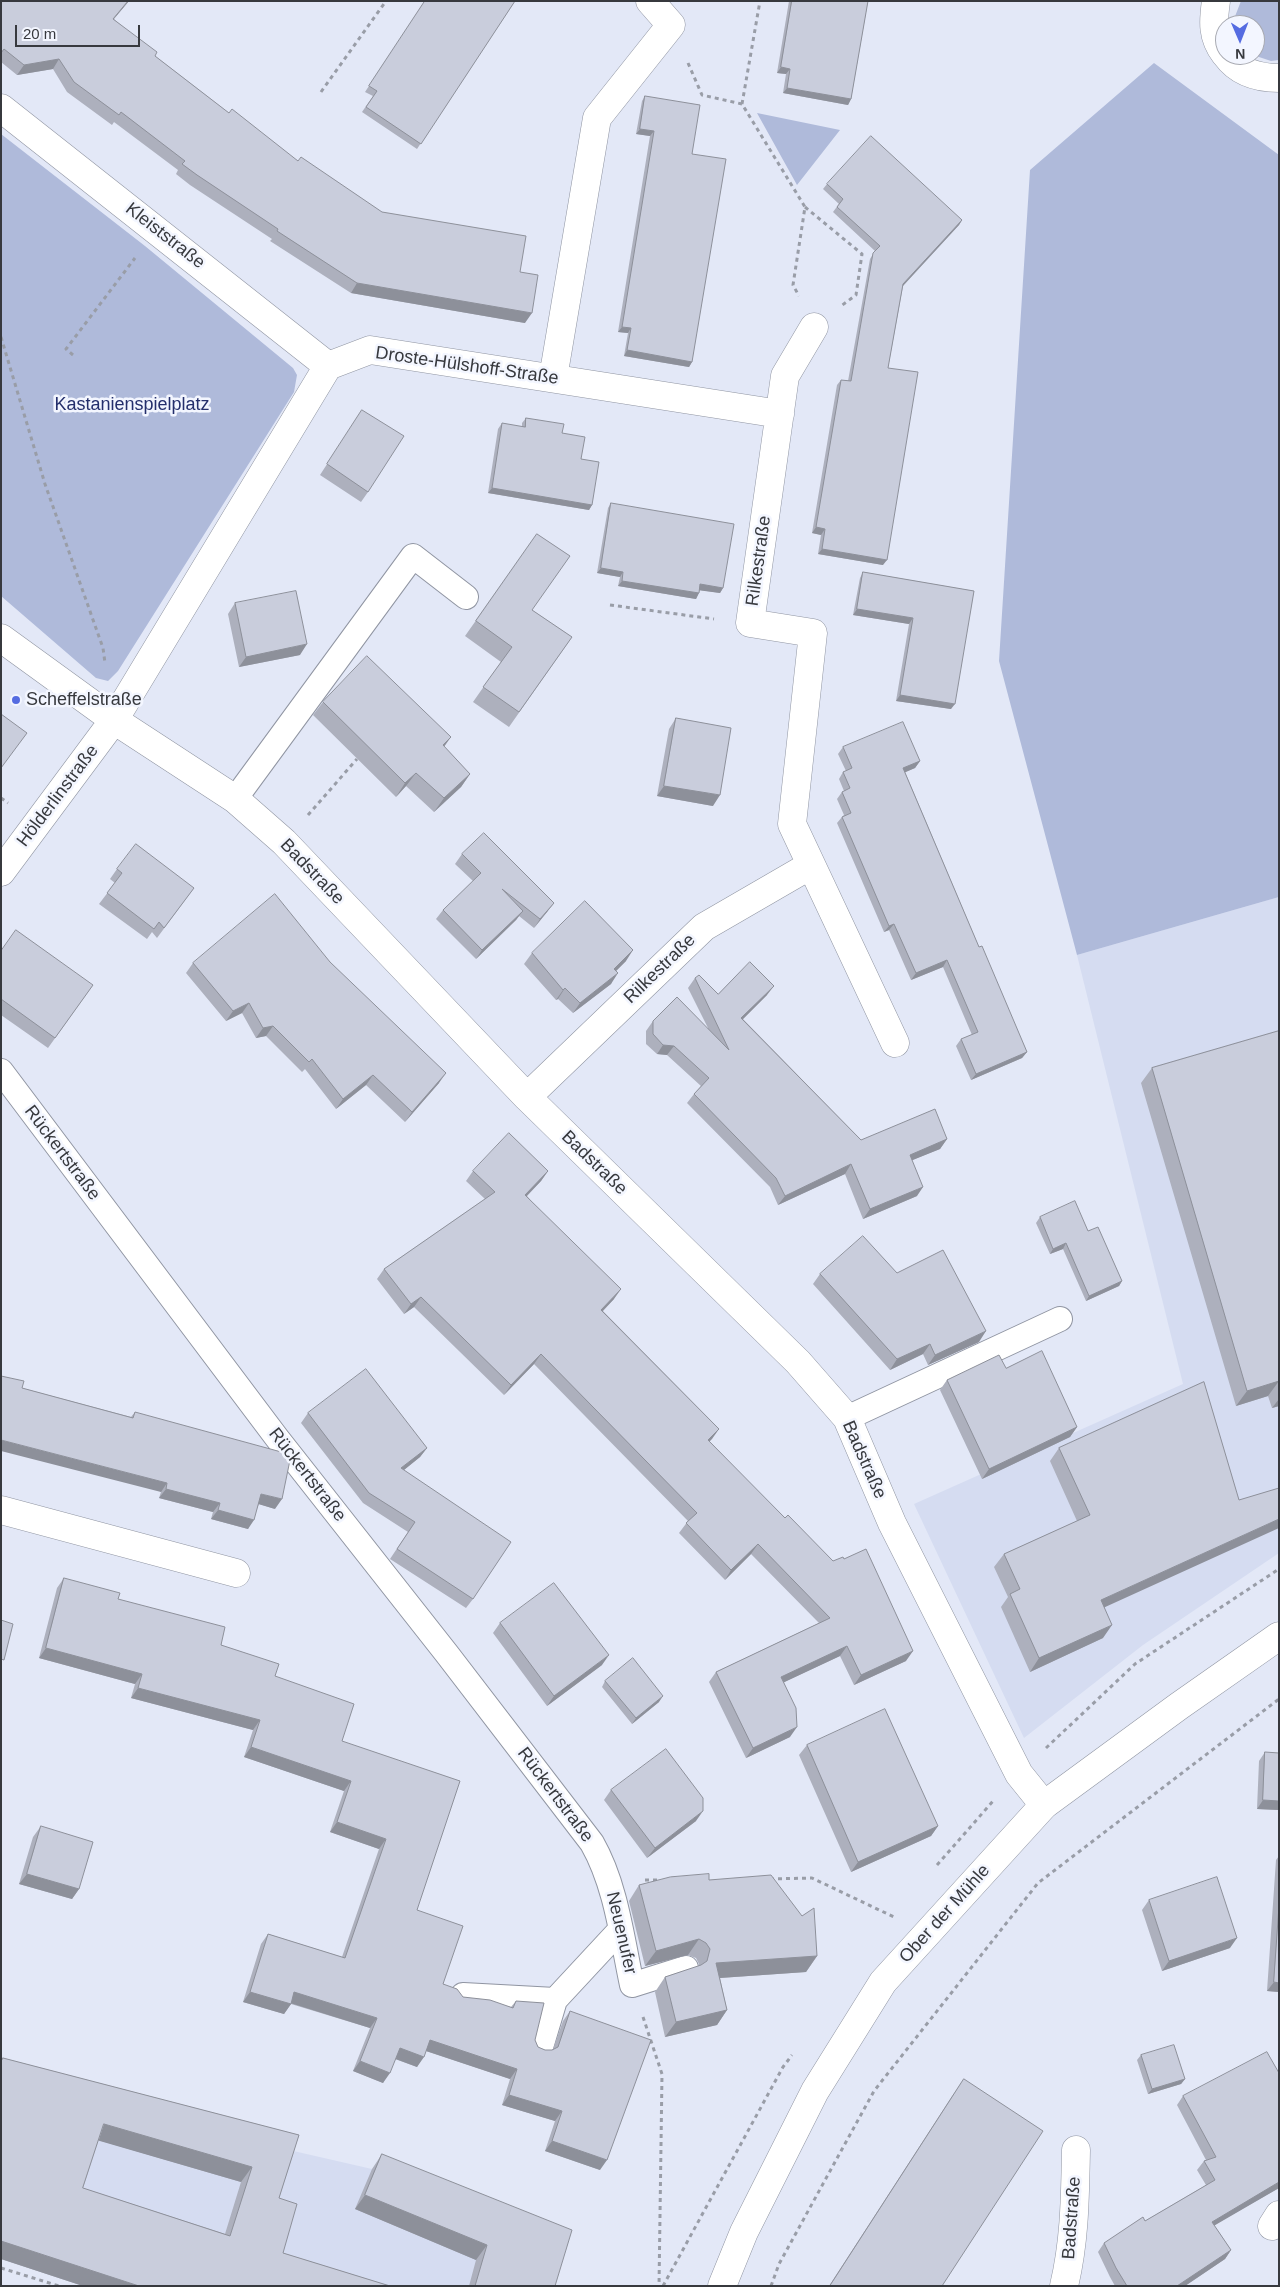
<!DOCTYPE html>
<html>
<head>
<meta charset="utf-8">
<style>
	body { margin:0 }
	#map { position:relative; width:1280px; height:2287px; overflow:hidden; background:#e3e8f7; font-family:Arial,sans-serif }
	canvas { display:block }
	.frame { position:absolute; inset:0; border:2px solid #37393e; pointer-events:none }
	.north { position:absolute; left:1215px; top:15px; width:50px; height:50px; box-sizing:border-box; background:#f3f6ff; border:1px solid #a8aab2; border-radius:50%; rotate:179deg; font-size:14px; font-weight:700; line-height:20px; text-align:center; color:#37393e }
	.north::after { content:''; display:block; margin:auto; width:18px; height:22px; background:#556ce1; clip-path:polygon(50% 0,100% 100%,50% 72%,0 100%) }
	.scale { position:absolute; left:15px; top:25px; width:125px; height:22px; box-sizing:border-box; border:2px solid #37393e; border-top:0; padding-left:6px; font-size:15px; line-height:18px; white-space:nowrap; color:#37393e; -webkit-text-stroke:4px #f3f6ff; paint-order:stroke }
</style>
</head>
<body>
<div id="map">
<canvas width="1280" height="2287"></canvas>
<div class="frame"></div>
<div class="north">N</div>
<div class="scale">20 m</div>
</div>
<script>
const g = document.querySelector('canvas').getContext('2d');
g.lineJoin = 'round';
function fillPath(path, color) { g.fillStyle = color; g.fill(path, 'evenodd'); }
function stroke(path, color, width, dash) { g.strokeStyle = color; g.lineWidth = width; g.lineCap = dash ? 'butt' : 'round'; g.setLineDash(dash || []); g.stroke(path); }
function drawText(font, color, halo, rows, align = 'center') {
  g.font = font + ' Arial,sans-serif'; g.lineWidth = 5; g.setLineDash([]); g.textBaseline = 'middle'; g.strokeStyle = halo; g.fillStyle = color; for (const [text, x, y, turn = 0] of rows) {
    g.save(); g.translate(x, y); g.rotate((+turn || 0) * Math.PI / 180); g.textAlign = isNaN(turn) ? turn : align; if (halo) g.strokeText(text, 0, 0); g.fillText(text, 0, 0); g.restore();
  }
}
const built = new Path2D(`
	M1279 897V1553L1143 1645 1024 1738 914 1504 1183 1384 1077 955Z
	M1 2075 289 2150 372 2169 550 2286H84Z`);
const green = new Path2D(`
	M1241 1H1279V60L1271 61 1253 55H1255V25H1234V19Z
	M1154 63 1279 155V897L1077 955 999 661 1030 170Z
	M757 113 840 130 797 185Z
	M1 134 145 246 293 368 297 375 294 392 118 671 108 681 96 678 1 596Z`);
const path = new Path2D(`
	M688 63 702 95 742 104 805 207 793 285 799 296
	M321 92 386 1
	M742 104 760 1
	M805 207 862 254 856 295 841 306
	M1 337 45 484 103 648 105 663
	M73 355 66 349 135 258
	M610 605 714 619
	M1 798 8 803
	M308 815 357 759
	M1046 1748 1135 1664 1279 1569
	M937 1865 994 1800
	M770 1879 812 1878 894 1917
	M645 1880H661
	M643 2017 662 2074 659 2286
	M1 2268 59 2286
	M663 2286 783 2067 792 2055
	M771 2286 779 2264 874 2091 1038 1883 1279 1699`);
const lane = new Path2D(`
	M235 799 413 556 466 597
	M1 1071 277 1438 447 1654 592 1843C616 1885 622 1938 632 1985L686 1968
	M847 1418 1060 1319
	M463 1995 555 2000 620 1930
	M541 2047 555 2000`);
const street = new Path2D(`
	M1216 1C1213 22 1212 37 1225 54
	M1226 55C1239 73 1258 78 1279 78
	M1 108 328 366
	M814 327 785 376 750 623 813 633 792 824 895 1043
	M553 378 597 118 671 25 650 1
	M1 638 114 720 235 799 284 842 527 1097 798 1362 847 1418 892 1523 1019 1774 1044 1805
	M1 872 114 720 328 366 370 350 780 414
	M527 1097 704 927 811 865
	M1 1510 236 1573
	M1272 2226 1279 2215
	M1064 2286C1075 2240 1075 2196 1076 2150`);
const secondary = new Path2D(`
	M722 2286 744 2232 815 2091 883 1982 1044 1805 1179 1706 1279 1636`);
const wall = new Path2D(`
	M1 1H129L114 19 155 56 229 113 298 161 382 212 520 272 525 323 351 293 270 241 272 239 190 185 176 174 178 170 114 122 112 125 67 92 53 69 17 75 1 62Z
	M425 1H515L417 149 362 112 373 96 365 92Z
	M789 1H868L851 99 848 105 783 93 786 74 777 73Z
	M645 96 692 154V362L689 367 624 356 628 333 618 332 650 136 636 134 642 101Z
	M827 184 962 220 959 225 903 286 888 368 883 565 818 554 821 535 812 533 837 385 841 380 848 381 870 259 875 251 833 212 839 204 823 189Z
	M362 410 368 492 361 502 320 475Z
	M526 418 562 433 581 459 592 505 589 510 488 493 498 429 502 423 522 427V423Z
	M611 503 723 588 720 593 700 590 696 599 618 586 620 577 597 573 608 508Z
	M537 534 532 610 572 637 509 727 473 702 501 662 465 636Z
	M863 572 974 591 951 709 896 701 909 624 853 615 860 578Z
	M235 603 300 655 239 667 228 614Z
	M323 702 444 747 470 774 461 787 434 812 406 786 396 797 313 715Z
	M676 718 713 806 657 796 669 729Z
	M843 747 920 761 915 768 905 772 979 947 1027 1052 1022 1058 971 1080 956 1046 961 1039 972 1035 943 967 911 980 889 930 884 932 837 823 842 817 844 815 837 799 842 792 844 791 839 779 843 772 846 771 838 754Z
	M462 854 554 903 547 912 534 928 519 916 516 920 476 959 436 919 443 910 473 881 455 864Z
	M117 869 194 888 157 938 152 932 147 939 99 904 115 883 110 879Z
	M1 951 93 985 48 1048 1 1015Z
	M532 953 626 961 616 971 611 984 573 1013 558 999 556 1000 524 964Z
	M330 962 439 1083 405 1122 366 1085 336 1109 305 1069 302 1072 266 1036 256 1038 242 1013 226 1021 186 973 193 963Z
	M695 978 718 994 767 995 743 1019 861 1140 947 1139 940 1149 912 1160 917 1196 863 1219 845 1174 778 1205 770 1187 687 1103 694 1094 701 1086 667 1055 657 1054 646 1044V1031L653 1021 708 1028 688 988Z
	M1279 1031V1406L1272 1408 1268 1396 1236 1406 1141 1083 1152 1068Z
	M473 1171H548L541 1181 527 1196 614 1299 603 1311 719 1429 709 1441 906 1661 854 1685 840 1656 784 1682 790 1737 746 1758 709 1682 716 1672 819 1623 751 1554 725 1580 679 1533 688 1521 534 1364 504 1395 414 1307 404 1314 377 1279 384 1269 485 1199 466 1181Z
	M1040 1217 1122 1281 1119 1286 1086 1301 1063 1249 1050 1254 1036 1223Z
	M897 1273 979 1342 928 1365 923 1354 890 1370 813 1284 820 1274Z
	M1006 1368 1077 1427 1070 1437 982 1479 940 1390 947 1380Z
	M1204 1382 1105 1607 1103 1638 1030 1672 1001 1607 1008 1597 994 1567 1004 1554 1077 1521 1050 1461 1059 1448Z
	M22 1388 131 1417 135 1412 275 1509 259 1504 248 1529 211 1519 213 1512 159 1498 161 1492Z
	M308 1413 427 1448 420 1457 404 1470 473 1599 466 1608 390 1559 408 1532 363 1503 301 1423Z
	M64 1578 118 1599 221 1645 275 1676 342 1741 417 1910 443 1984 463 1997 511 2007 516 2001 538 2047 545 2050H552L553 2049 563 2021 570 2011 600 2170 545 2151 555 2121 502 2105 510 2079 426 2051 417 2067 395 2059 383 2083 353 2071 370 2028 291 2004 284 2014 243 2002 261 1944 268 1934 342 1957 379 1849 330 1832 344 1791 244 1757 253 1730 131 1698 135 1684 39 1658 57 1588Z
	M500 1623 602 1665 547 1706 493 1633Z
	M605 1681 659 1702 632 1724 602 1687Z
	M807 1745 938 1826 931 1836 851 1872 799 1755Z
	M1265 1752 1279 1810 1257 1809 1259 1761Z
	M611 1790 696 1821 647 1858 604 1800Z
	M41 1826 79 1889 72 1899 19 1884 33 1837Z
	M1279 1856V1992L1267 1991 1276 1860Z
	M709 1880 817 1956 806 1972 720 1978 727 2010 717 2025 665 2037 655 1992 665 1977 699 1966V1964L696 1958 688 1955 645 1966 629 1901 639 1885Z
	M1149 1900 1230 1948 1162 1971 1142 1910Z
	M1141 2055 1185 2079 1181 2084 1148 2094 1137 2060Z
	M3 2058 299 2135 279 2198 283 2253 390 2286H83L1 2259V2060ZM98 2140 241 2182 225 2234 83 2188Z
	M964 2079 942 2286H829L951 2098Z
	M1183 2096 1279 2188 1214 2225 1231 2250 1225 2259 1185 2286H1115L1110 2277 1098 2252 1104 2243 1145 2221 1206 2185 1197 2170 1204 2161 1206 2160 1177 2105Z
	M382 2154 555 2286H469L476 2260 355 2209 372 2169Z`);
const shadedWall = new Path2D(`
	M128 1H129L106 28 113 19Z
	M59 59 53 69 17 75 24 65Z
	M781 67 790 69 786 74 777 73Z
	M787 88 851 99 848 105 783 93Z
	M640 129 654 131 650 136 636 134Z
	M962 220 959 225 900 289 903 284Z
	M357 283 532 313 525 323 351 293Z
	M622 327 631 328 628 333 618 332Z
	M627 350 692 362 689 367 624 356Z
	M492 488 592 505 589 510 488 493Z
	M816 527 825 529 821 535 812 533Z
	M822 549 887 560 883 565 818 554Z
	M601 568 623 572 620 577 597 573Z
	M622 581 699 593 696 599 618 586Z
	M700 584 723 588 720 593 697 590Z
	M857 609 913 618 909 624 853 615Z
	M307 644 300 655 239 667 246 657Z
	M900 695 955 704 951 709 896 701Z
	M451 737 441 751 443 745Z
	M920 761 915 768 899 775 903 768Z
	M416 773 406 786 396 797 405 783Z
	M470 774 461 787 434 812 444 798Z
	M664 786 720 795 713 806 657 796Z
	M554 903 547 912 534 928 540 919Z
	M523 911 516 920 476 959 482 950Z
	M894 924 889 930 884 932 889 926Z
	M633 950 626 961 607 980 614 969Z
	M947 960 943 967 911 980 916 973Z
	M618 973 611 984 573 1013 580 1003Z
	M774 986 767 995 735 1027 741 1018Z
	M565 988 558 999 556 1000 563 990Z
	M249 1003 242 1013 226 1021 233 1011Z
	M273 1026 266 1036 256 1038 263 1028Z
	M663 1045 674 1046 667 1055 657 1054Z
	M1027 1052 1022 1058 971 1080 976 1074Z
	M446 1073 439 1083 405 1122 412 1112Z
	M373 1075 366 1085 336 1109 343 1099Z
	M947 1139 940 1149 903 1164 910 1155Z
	M851 1164 845 1174 778 1205 785 1196Z
	M548 1171 541 1181 518 1205 525 1195Z
	M923 1187 917 1196 863 1219 870 1209Z
	M1066 1243 1063 1249 1050 1254 1053 1249Z
	M1122 1281 1119 1286 1086 1301 1089 1296Z
	M621 1289 614 1299 594 1320 601 1310Z
	M421 1297 414 1307 404 1314 411 1304Z
	M986 1331 979 1342 928 1365 935 1355Z
	M930 1344 923 1354 890 1370 897 1359Z
	M541 1354 534 1364 504 1395 511 1385Z
	M1279 1381 1268 1396 1236 1406 1247 1391Z
	M1279 1399V1406L1272 1408Z
	M1077 1427 1070 1437 982 1479 989 1469Z
	M719 1429 712 1439 701 1450 708 1440Z
	M1 1440 167 1483 161 1492 1 1451Z
	M427 1448 420 1457 394 1478 401 1468Z
	M166 1489 220 1503 213 1512 159 1498Z
	M261 1494 282 1499 275 1509 255 1503Z
	M218 1510 254 1520 248 1529 211 1519Z
	M1279 1519V1528L1092 1613 1101 1600Z
	M758 1544 751 1554 725 1580 731 1570Z
	M1112 1625 1103 1638 1030 1672 1039 1658Z
	M847 1646 840 1656 774 1687 781 1677Z
	M46 1648 142 1674 135 1684 39 1658Z
	M913 1651 906 1661 854 1685 861 1675Z
	M609 1655 602 1665 547 1706 554 1696Z
	M138 1688 260 1720 253 1730 131 1698Z
	M663 1696 659 1702 632 1724 636 1718Z
	M797 1727 790 1737 746 1758 753 1748Z
	M251 1747 351 1781 344 1791 244 1757Z
	M1263 1800 1279 1801V1810L1257 1809Z
	M703 1811 696 1821 647 1858 655 1848Z
	M337 1822 386 1839 379 1849 330 1832Z
	M938 1826 931 1836 851 1872 858 1862Z
	M27 1874 79 1889 72 1899 19 1884Z
	M1237 1938 1230 1948 1162 1971 1169 1961Z
	M699 1939 688 1955 645 1966 656 1951Z
	M817 1956 806 1972 705 1979 716 1963Z
	M1274 1982 1279 1983V1992L1267 1991Z
	M250 1992 291 2004 284 2014 243 2002Z
	M294 1992 377 2018 370 2028 287 2002Z
	M727 2010 717 2025 665 2037 676 2022Z
	M430 2040 517 2069 510 2079 423 2050Z
	M400 2048 424 2057 417 2067 393 2058Z
	M360 2061 390 2073 383 2083 353 2071Z
	M1185 2079 1181 2084 1148 2094 1152 2089Z
	M509 2095 562 2111 555 2121 502 2105Z
	M104 2124 252 2167 241 2182 93 2139Z
	M552 2141 607 2160 600 2170 545 2151Z
	M1279 2182V2188L1205 2231 1212 2222Z
	M365 2195 487 2245 476 2260 355 2209Z
	M1 2241 139 2286H83L1 2259Z
	M1231 2250 1225 2259 1185 2286H1177Z`);
const building = new Path2D(`
	M1 1H128L113 19 157 52 155 56 229 113 232 109 298 161 301 157 382 212 526 236 520 272 538 275 532 313 357 283 277 231 278 229 197 175 182 164 185 161 121 112 119 115 74 82 59 59 24 65 4 49 1 53Z
	M425 1H515L421 144 366 107 377 91 369 86Z
	M792 1H868L851 99 787 88 790 69 781 67Z
	M645 96 700 105 692 154 726 159 692 362 627 350 631 328 622 327 654 131 640 129Z
	M871 136 962 220 903 284 888 368 918 372 887 560 822 549 825 529 816 527 841 380 851 381 873 253 880 246 837 207 843 199 827 184Z
	M362 410 404 436 368 492 327 464Z
	M526 418 564 424 562 433 585 437 581 459 599 462 592 505 492 488 502 423 525 427Z
	M611 503 734 524 723 588 700 584 699 593 622 581 623 572 601 568Z
	M537 534 570 556 532 610 572 637 519 712 483 687 512 647 476 621Z
	M863 572 974 591 955 704 900 695 913 618 857 609Z
	M296 591 307 644 246 657 235 603Z
	M367 656 451 737 443 745 470 774 444 798 416 773 405 783 323 702Z
	M1 714 27 733 1 768Z
	M676 718 731 728 720 795 664 786Z
	M903 722 920 761 903 768 979 947 982 946 1027 1052 976 1074 961 1039 978 1032 947 960 916 973 894 924 889 926 842 817 851 813 842 792 850 788 843 772 852 768 843 747Z
	M484 833 554 903 540 919 502 889 523 911 482 950 443 910 481 873 462 854Z
	M136 844 194 888 164 928 159 922 154 929 107 893 122 873 117 869Z
	M275 894 330 962 446 1073 412 1112 373 1075 343 1099 312 1059 309 1062 273 1026 263 1028 249 1003 233 1011 193 963Z
	M585 901 633 950 614 969 618 973 580 1003 565 988 563 990 532 953Z
	M16 930 93 985 55 1038 1 999V951Z
	M750 962 774 986 741 1018 861 1140 935 1109 947 1139 910 1155 923 1187 870 1209 851 1164 785 1196 776 1178 694 1094 709 1078 674 1046 663 1045 653 1034V1021L677 997 729 1050 695 978 699 975 718 994Z
	M1279 1031V1381L1247 1391 1152 1068Z
	M509 1133 548 1171 525 1195 621 1289 601 1310 719 1429 708 1440 785 1518 788 1515 833 1561 843 1557 844 1559 866 1549 913 1651 861 1675 847 1646 781 1677 796 1708 797 1727 753 1748 716 1672 830 1618 758 1544 731 1570 686 1523 697 1513 541 1354 511 1385 421 1297 411 1304 384 1269 495 1192 473 1171Z
	M1075 1201 1088 1231 1098 1227 1122 1281 1089 1296 1066 1243 1053 1249 1040 1217Z
	M863 1236 897 1273 943 1250 986 1331 935 1355 930 1344 897 1359 820 1274Z
	M1042 1351 1077 1427 989 1469 947 1380 999 1355 1006 1368Z
	M366 1369 427 1448 401 1468 511 1542 473 1599 397 1549 415 1522 369 1493 308 1413Z
	M1 1376 24 1381 22 1388 133 1418 135 1412 285 1453 290 1460 282 1499 261 1494 254 1520 218 1510 220 1503 166 1489 167 1483 1 1440Z
	M1204 1382 1239 1500 1279 1488V1519L1101 1600 1112 1625 1039 1658 1010 1594 1020 1589 1004 1554 1090 1515 1059 1448Z
	M64 1578 120 1593 118 1599 225 1627 221 1645 279 1664 275 1676 354 1704 342 1741 460 1781 417 1910 463 1926 443 1984 457 1989 463 1997 490 2000 513 2008 516 2001 544 2003 535 2040 538 2047 545 2050H552L558 2047 570 2011 651 2040 607 2160 552 2141 562 2111 509 2095 517 2069 430 2040 424 2057 400 2048 390 2073 360 2061 377 2018 294 1992 291 2004 250 1992 268 1934 345 1958 386 1839 337 1822 351 1781 251 1747 260 1720 138 1688 142 1674 46 1648Z
	M554 1583 609 1655 554 1696 500 1623Z
	M1 1620 13 1624 4 1660 1 1659Z
	M633 1658 663 1696 636 1718 605 1681Z
	M885 1709 938 1826 858 1862 807 1745Z
	M666 1749 703 1798V1811L655 1848 611 1790Z
	M1265 1752 1279 1753V1801L1263 1800Z
	M41 1826 93 1842 79 1889 27 1874Z
	M709 1874V1880L771 1875 802 1916 814 1908 817 1956 716 1963 727 2010 676 2022 665 1977 701 1965 707 1961 710 1949 706 1943 699 1939 656 1951 639 1885 670 1877Z
	M1217 1877 1237 1938 1169 1961 1149 1900Z
	M1279 1906V1983L1274 1982Z
	M1174 2045 1185 2079 1152 2089 1141 2055Z
	M1267 2052 1279 2073V2182L1212 2222 1231 2250 1177 2286H1127L1116 2268 1104 2243 1143 2217 1145 2221 1215 2180 1204 2161 1216 2157 1183 2096Z
	M3 2058 299 2135 279 2198 297 2204 283 2253 390 2286H139L1 2241V2062ZM104 2124 252 2167 230 2236 83 2188Z
	M964 2079 1043 2131 942 2286H830Z
	M382 2154 572 2230 555 2286H475L487 2245 365 2195Z`);
const markers = [
	[16,700,5,"#556ce1"]
];
const streetNames = [
	["Kleiststraße",165,236,38],
	["Droste-Hülshoff-Straße",467,366,8],
	["Rilkestraße",759,561,-82],
	["Hölderlinstraße",58,796,-53],
	["Badstraße",312,872,46],
	["Rilkestraße",660,969,-44],
	["Rückertstraße",62,1153,53],
	["Badstraße",594,1163,44],
	["Badstraße",864,1460,66],
	["Rückertstraße",307,1475,52],
	["Rückertstraße",555,1795,53],
	["Ober der Mühle",945,1914,-48],
	["Neuenufer",621,1933,77],
	["Badstraße",1072,2218,-86]
];
const parkNames = [
	["Kastanienspielplatz",132,405]
];
const poiNames = [
	["Scheffelstraße",26,700]
];
fillPath(built, '#d5dcf1');
fillPath(green, '#afbada');
stroke(lane, '#9095a2', 26);
stroke(street, '#9095a2', 29);
stroke(secondary, '#9095a2', 29);
stroke(path, '#999da7', 3, [4, 4]);
stroke(lane, '#fff', 24);
stroke(street, '#fff', 28);
stroke(secondary, '#fff', 28);
fillPath(wall, '#adb0bd');
fillPath(shadedWall, '#8d909a');
fillPath(building, '#c9cddc');
stroke(building, '#8d909a', 1);
for (const [x, y, r, color] of markers) { const dot = new Path2D(); dot.arc(x, y, r, 0, 2 * Math.PI); g.fillStyle = color; g.fill(dot); stroke(dot, '#f3f6ff', 2); }
drawText('18px', '#37393e', '#f3f6ff', streetNames);
drawText('18px', '#242f6c', '#f3f6ff', parkNames);
drawText('18px', '#37393e', '#f3f6ff', poiNames, 'left');
</script>
</body>
</html>
